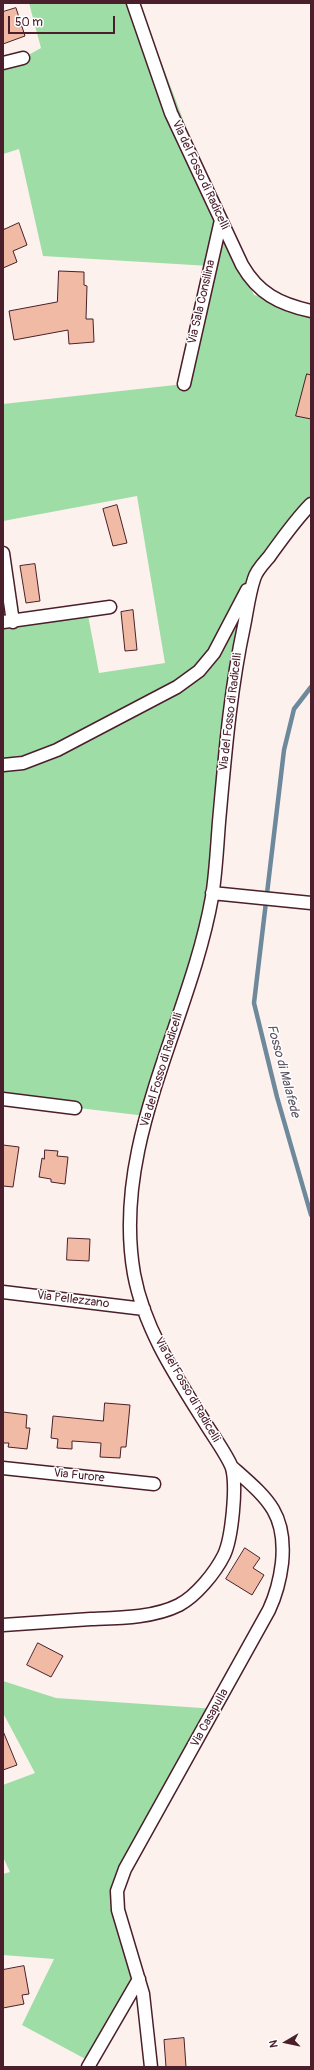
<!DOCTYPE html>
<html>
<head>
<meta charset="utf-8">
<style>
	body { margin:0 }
	#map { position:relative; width:314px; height:2070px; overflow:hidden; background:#fcf1ed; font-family:Pangolin,sans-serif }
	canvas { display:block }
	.frame { position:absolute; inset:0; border:4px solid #4a1f2b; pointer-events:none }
	.north { position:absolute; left:266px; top:2022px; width:40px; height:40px; -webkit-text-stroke:3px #fff; paint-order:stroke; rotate:261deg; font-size:11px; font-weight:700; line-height:16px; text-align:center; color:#4a1f2b }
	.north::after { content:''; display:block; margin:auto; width:14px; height:18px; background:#4a1f2b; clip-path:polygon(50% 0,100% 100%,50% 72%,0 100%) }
	.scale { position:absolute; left:8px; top:16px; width:107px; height:18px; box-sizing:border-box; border:2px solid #4a1f2b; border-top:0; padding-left:5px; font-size:12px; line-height:14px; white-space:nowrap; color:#4a1f2b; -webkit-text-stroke:3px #fff; paint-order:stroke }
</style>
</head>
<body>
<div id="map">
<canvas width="314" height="2070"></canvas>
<div class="frame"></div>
<div class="north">N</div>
<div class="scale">50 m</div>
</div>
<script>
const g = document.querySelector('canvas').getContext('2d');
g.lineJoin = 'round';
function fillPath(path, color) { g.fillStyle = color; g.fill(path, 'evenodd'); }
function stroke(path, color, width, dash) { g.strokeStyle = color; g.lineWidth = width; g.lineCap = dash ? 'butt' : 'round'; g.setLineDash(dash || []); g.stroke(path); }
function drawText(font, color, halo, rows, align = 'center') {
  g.font = font + ' Pangolin,sans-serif'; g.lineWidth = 3; g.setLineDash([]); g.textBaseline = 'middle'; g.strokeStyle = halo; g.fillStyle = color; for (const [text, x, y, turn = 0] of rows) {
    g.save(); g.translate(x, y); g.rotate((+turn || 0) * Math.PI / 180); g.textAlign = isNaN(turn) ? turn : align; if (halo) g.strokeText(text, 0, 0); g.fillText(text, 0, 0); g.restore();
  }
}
const green = new Path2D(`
	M29 3H139L221 220 254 295 311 311V504L254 576 234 671 212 893 146 1116 3 1099V622L87 610 99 673 165 663 137 496 3 521V404L184 384 210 266 43 256 19 149 3 154V63L23 58 41 48Z
	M3 1681 56 1698 216 1709 117 1891 139 1979 91 2062 22 2025 54 1959 3 1955V1874L10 1872 3 1857V1785L35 1773 3 1713Z`);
const stream = new Path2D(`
	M311 687 294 709 284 750 254 1003 277 1097 311 1215`);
const building = new Path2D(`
	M16 8 25 36 3 44V12Z
	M19 223 27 245 13 251 17 262 3 268V227L4 229Z
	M59 271 84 272V285L87 286 86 319H93L94 342 69 344 68 330 14 340 9 311 57 302Z
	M307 374 311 375V419L296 416Z
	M117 505 127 543 113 546 103 509Z
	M35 564 40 601 26 603 20 566Z
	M133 610 137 650 125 651 121 612Z
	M3 1145 19 1147 13 1187 3 1186Z
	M45 1150 58 1151 57 1156 68 1157 65 1184 51 1182V1179L39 1177 42 1158 44 1159Z
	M68 1238 90 1239 89 1261 67 1260Z
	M105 1403 130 1405 126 1447H121L120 1458 100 1457 101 1443 72 1441V1449L57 1448 58 1439 51 1438 53 1416 103 1421Z
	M3 1412 27 1415 26 1428H30L27 1449 8 1447 9 1443H3Z
	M245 1548 260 1558 253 1568 264 1575 252 1595 226 1579Z
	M38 1643 63 1656 51 1677 27 1665Z
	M3 1731 17 1765 3 1770Z
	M24 1966 29 1994 22 1995 24 2004 3 2008V1970Z
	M184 2038 186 2067H166L164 2040Z`);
const minor = new Path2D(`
	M133 3 171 113 242 265C258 293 279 304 311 311
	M3 63 23 58
	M184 384 221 220
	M3 553 13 622
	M3 622 110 607
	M3 765 23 763 57 750 177 687 199 671 214 653 247 590
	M212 893 311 903
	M3 1099 75 1108
	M3 1292 144 1309
	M3 1468 154 1484
	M3 1625C32 1623 62 1621 91 1619 119 1618 153 1618 179 1605 196 1596 215 1573 224 1555 232 1538 237 1486 232 1468 228 1456 211 1433 204 1421 175 1375 144 1328 134 1274 111 1143 190 1022 212 897 216 872 217 847 219 822 225 756 230 691 244 626 247 611 249 594 254 579 256 571 263 564 269 557 282 539 295 520 311 504
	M88 2067 139 1979
	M151 2067 143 1994 118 1910 117 1891 125 1869 269 1610C276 1595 280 1580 282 1563 287 1513 267 1498 232 1467`);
const streetNames = [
	["Via del Fosso di Radicelli",200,175,65],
	["Via Sala Consilina",202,302,-77],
	["Via del Fosso di Radicelli",231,712,-83],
	["Via del Fosso di Radicelli",162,1070,-73],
	["Via Pellezzano",73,1300,7],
	["Via del Fosso di Radicelli",187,1390,60],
	["Via Furore",79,1476,6],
	["Via Casapulla",210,1718,-61]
];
const waterNames = [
	["Fosso di Malafede",283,1071,75]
];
fillPath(green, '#9edda6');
stroke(stream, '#6e899c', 4.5);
fillPath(building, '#f0baa4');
stroke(building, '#4a1f2b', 1);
stroke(minor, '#4a1f2b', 15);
stroke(minor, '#fff', 12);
drawText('12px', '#4a1f2b', '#fff', streetNames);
drawText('italic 13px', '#5c5463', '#fff', waterNames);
</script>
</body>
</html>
